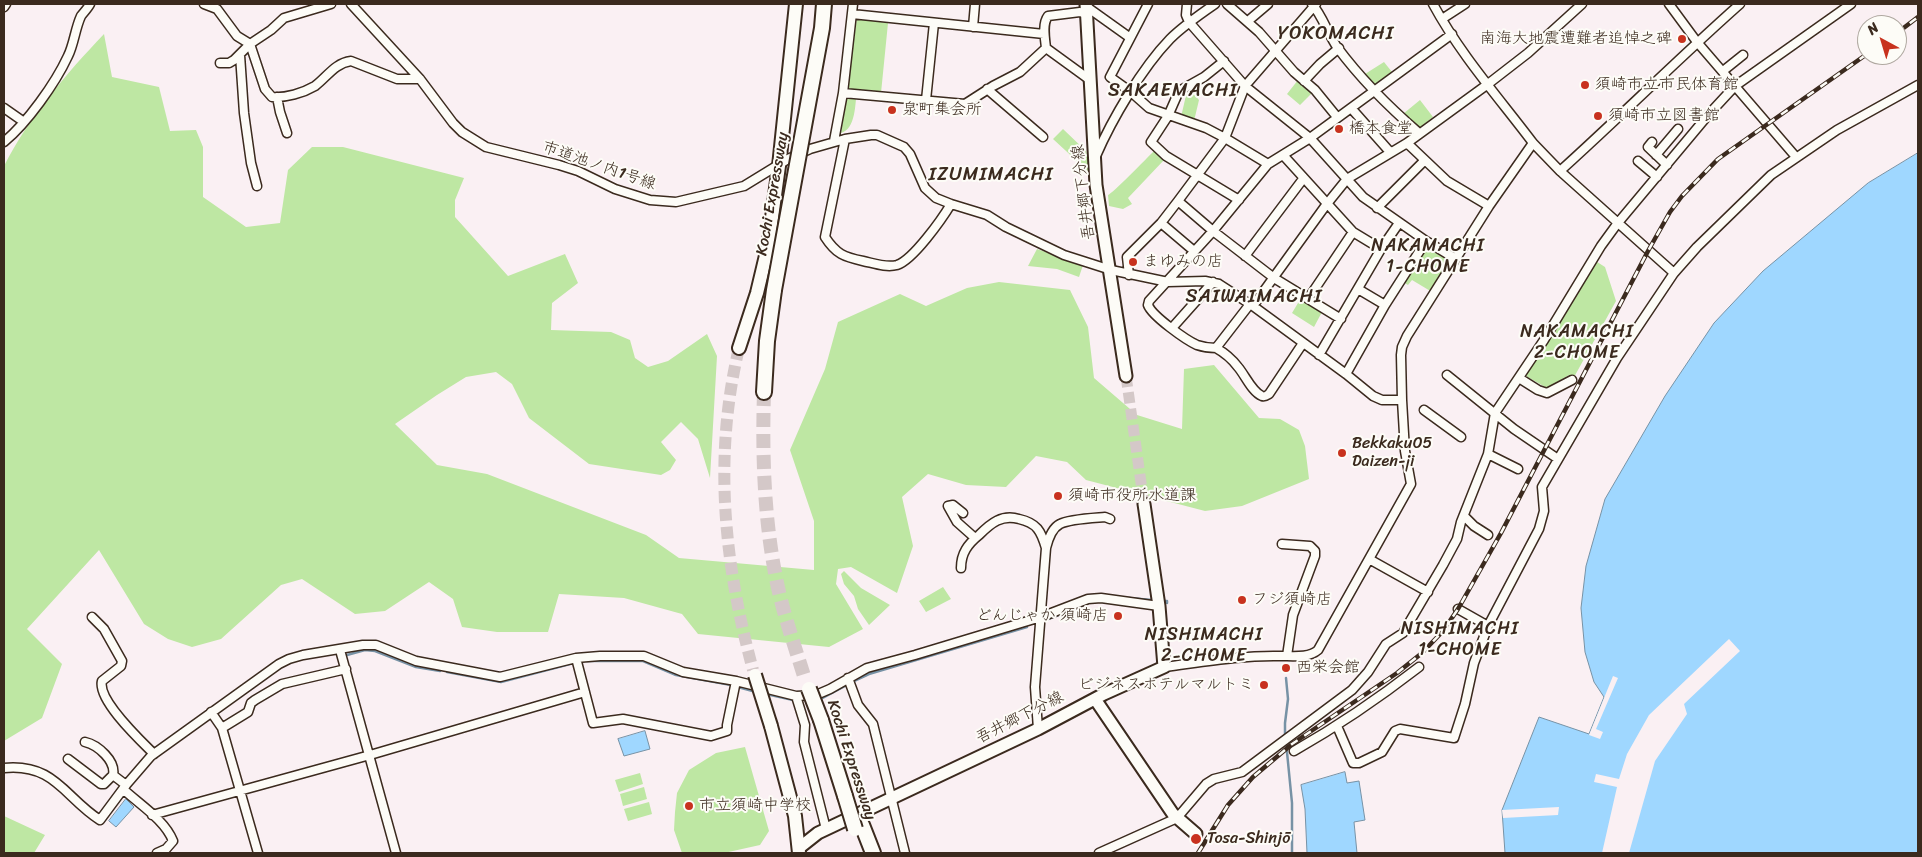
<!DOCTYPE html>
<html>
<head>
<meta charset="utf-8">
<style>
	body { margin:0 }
	#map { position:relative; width:1922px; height:857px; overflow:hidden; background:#faf0f3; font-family:Sriracha,sans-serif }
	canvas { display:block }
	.frame { position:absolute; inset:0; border:5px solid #3b2a1e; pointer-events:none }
	.north { position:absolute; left:1857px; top:15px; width:50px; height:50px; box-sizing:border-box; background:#fdfcf7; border:1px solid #afa8a0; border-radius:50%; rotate:321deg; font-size:14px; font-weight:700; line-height:20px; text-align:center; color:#3b2a1e }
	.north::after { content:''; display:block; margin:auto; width:18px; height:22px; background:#c8321e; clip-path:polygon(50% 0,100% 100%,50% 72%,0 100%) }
</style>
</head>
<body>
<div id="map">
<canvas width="1922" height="857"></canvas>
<div class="frame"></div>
<div class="north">N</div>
</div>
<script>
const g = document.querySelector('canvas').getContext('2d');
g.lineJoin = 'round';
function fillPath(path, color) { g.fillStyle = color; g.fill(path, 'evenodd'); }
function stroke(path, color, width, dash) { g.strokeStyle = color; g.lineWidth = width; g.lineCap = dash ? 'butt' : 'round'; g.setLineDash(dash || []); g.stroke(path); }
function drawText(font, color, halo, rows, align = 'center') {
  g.font = font + ' Sriracha,"Klee One",sans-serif'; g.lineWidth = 4; g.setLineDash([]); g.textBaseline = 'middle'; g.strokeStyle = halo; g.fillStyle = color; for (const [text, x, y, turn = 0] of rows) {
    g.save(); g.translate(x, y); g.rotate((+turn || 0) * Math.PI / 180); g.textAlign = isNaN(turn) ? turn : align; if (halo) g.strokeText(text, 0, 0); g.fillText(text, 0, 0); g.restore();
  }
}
const green = new Path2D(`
	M857 18 888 23 881 93 857 90C855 104 856 129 841 133Z
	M104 34 112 77 159 87 170 131 196 130 203 147V197L246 227 280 223 288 170 312 147H343L464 178 455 200V217L508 276 565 254 578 283 552 303 551 330 611 332 630 340 635 358 648 367 668 361 707 334 717 356 710 478 698 439 681 422 661 442 676 460 670 470 661 475 589 464 529 418 512 384 496 372 466 377 437 395 395 424 437 465 487 474 646 535 679 558 814 570V521L790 450 825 369 838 322 900 294 926 306 967 288 999 282 1070 290 1088 327 1094 378 1137 415 1182 429 1184 369 1214 365 1259 418 1280 419 1299 430 1305 446 1309 479 1242 506 1205 511 1086 480 1067 462 1036 456 1006 487 966 485 928 474 902 497 913 546 897 593 851 567 838 569 836 584 863 629 829 647 698 634 682 614 624 598 559 594 548 632H497L462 627 453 599 429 582 385 611 355 614 302 579 281 585 221 639 192 647 168 639 144 624 99 550 27 629 62 664 42 718 4 741V166C29 117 66 74 104 34Z
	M1384 62 1392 72 1375 85 1365 74Z
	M1298 80 1313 92 1300 105 1287 94Z
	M1190 90 1199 100 1194 121 1181 117 1187 91Z
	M1420 100 1433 117 1418 129 1403 114Z
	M1063 129 1086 151 1091 174 1053 139Z
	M1154 151 1164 160 1128 198 1132 204 1123 209 1109 206 1108 195C1112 194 1147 158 1154 151Z
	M1425 246 1451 261 1432 292 1412 280 1408 285 1403 282Z
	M1037 249 1083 265 1079 277 1057 269 1028 266Z
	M1594 260 1605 267 1616 301 1573 379 1569 375 1547 388 1524 375Z
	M1301 298 1322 312 1314 327 1292 313Z
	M844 571 861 588 890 605 869 625 858 609 854 596 844 584 841 574Z
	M943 587 951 599 926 612 919 601Z
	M745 747 769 831 760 845 724 853H682L674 830 675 812 677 793 689 770 716 753Z
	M640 773 643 784 619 792 615 780Z
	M644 787 647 799 623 806 620 794Z
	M649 802 652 814 628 821 624 809Z
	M4 816 45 835 34 853H4Z`);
const water = new Path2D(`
	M1918 153V853H1505L1502 810 1539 717 1589 734 1604 697 1594 682 1585 652 1581 608 1586 566 1605 499 1665 396 1714 323 1763 271 1868 183Z
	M645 731 650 749 624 756 618 739Z
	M1345 772 1347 783 1359 781 1365 820 1354 822 1357 853H1307L1305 809 1301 785Z
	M126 799 134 807 116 827 109 821Z`);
const pier = new Path2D(`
	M1729 639 1740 651 1684 704 1687 714 1655 761 1629 853H1602L1617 787 1594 782 1596 774 1619 779 1627 754 1649 715Z
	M1613 676 1618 678 1596 729 1603 732 1600 739 1589 735Z
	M1559 807 1558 815 1503 818 1502 810Z`);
const stream = new Path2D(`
	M1129 598 1152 600
	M1163 601H1167V603
	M1048 619 1082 606
	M347 655 365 650 375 651 416 667 440 671
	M587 661H643L676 675 731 685
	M447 672 501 682 574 663
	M854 681 869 674 1027 627
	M738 687 756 692
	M766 694 793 700
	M817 701 847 685
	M1285 736V723L1288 699 1286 678
	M1286 742 1292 803V853`);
const minorTunnel = new Path2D(`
	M1300 734 1302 741`);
const secondaryTunnel = new Path2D(`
	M1126 376 1144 504`);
const trunkTunnel = new Path2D(`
	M739 348C713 457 724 563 753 670`);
const motorwayTunnel = new Path2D(`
	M764 392C762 456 764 520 777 583 784 616 795 647 805 679`);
const minor = new Path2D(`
	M204 4 217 9 237 36 250 44 265 89 272 97C286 98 303 93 315 86 327 77 335 63 351 61L397 79H420
	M351 4 420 79 453 123 462 132 486 147 559 165 578 171 615 189 650 200 676 202 744 186 788 159 810 149 845 139 871 135H877L904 147 910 154 925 188 936 198 951 204 987 215 1006 227 1064 255 1111 270 1168 282 1205 281 1219 284 1253 306 1346 374 1373 396 1382 400H1402
	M1148 4 1110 77 1131 92 1149 108 1206 128 1225 138 1268 164
	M1187 4 1186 15 1189 22 1245 86 1310 138 1363 197 1426 241 1456 259
	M1227 4 1259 32 1294 72 1315 90 1337 117
	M1312 4C1322 15 1328 34 1337 47 1360 78 1390 108 1419 133
	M1669 4 1697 42 1796 157
	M4 7 6 4
	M1087 7 1129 37
	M852 14 1044 34
	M1442 19 1465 4
	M1248 21 1268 4
	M973 27 975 4
	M1046 48 1090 80
	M240 55 244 113 251 163 257 186
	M1224 61 1204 77 1179 91 1168 116 1151 142 1166 156 1239 200
	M220 63H229L234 60 250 44 271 30 284 18 331 4
	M1723 71 1743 55
	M1304 81 1320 64 1339 48
	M987 89 1043 137
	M843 93 965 104 993 86 1020 72 1046 48C1045 38 1042 24 1048 16L1080 12 1086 14
	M277 97 280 112 287 133
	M926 100 934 23
	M4 108 24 122
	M1351 108 1390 152
	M845 139 825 237C836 254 844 257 863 261 873 263 886 268 897 265 913 260 942 219 951 204
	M834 141 843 93 853 4
	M4 142C27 123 55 84 68 56 74 44 75 29 81 16 84 12 88 8 90 4
	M1652 142 1648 147 1667 165
	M1407 143 1447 181 1489 206
	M1533 143 1560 171 1674 273
	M1283 155 1353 232 1381 249
	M1656 155 1678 129
	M1096 156C1112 119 1142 68 1170 39 1183 26 1199 15 1215 4
	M1638 161 1657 177
	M1560 171C1621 116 1679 58 1740 4
	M1178 201 1213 231 1274 278 1341 319
	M1377 208 1424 161
	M1161 223 1194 251
	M1245 256 1303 179
	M1129 275 1127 257 1161 223 1178 201 1225 138 1245 86 1316 4
	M1358 289 1385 305 1426 241
	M1308 299 1353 232
	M1250 304 1216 348C1210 348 1203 347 1197 345 1186 340 1152 316 1148 305L1149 301 1213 231 1268 164 1310 138 1452 34
	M1253 306 1326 205 1347 179 1407 143 1488 84 1528 53 1582 4
	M1172 328 1213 282
	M1216 348C1225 353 1232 359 1238 367 1245 375 1252 392 1262 396 1265 397 1266 396 1269 394L1303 343
	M1319 355 1381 249 1399 223
	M1346 374 1385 305
	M1447 375 1514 429 1558 459
	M1519 378 1538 390 1547 393 1572 380
	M1424 410 1461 437
	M1488 454 1518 469
	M963 513 953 505 948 506 957 522 975 538
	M1464 516 1474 526 1488 535
	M1282 544 1310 546 1315 551V556L1293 615 1287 656
	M1369 559 1428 592
	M961 568C961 553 968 544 979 535 991 523 1002 514 1019 519 1037 523 1041 531 1046 548
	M1458 609 1488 626
	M92 617 104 629 122 661 121 666 102 681C97 700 141 741 154 754
	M340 650 396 853
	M576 658 593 723 623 719 711 736 727 731V725L736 681
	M1164 667C1203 662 1241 655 1281 656 1293 656 1309 658 1318 650L1411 484 1405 451 1402 400 1401 355 1402 347 1407 336 1489 206 1533 143C1499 98 1460 54 1433 4
	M848 678 858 705 873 724 905 853
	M796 696 805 725 804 742 826 829
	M211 712 222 728 258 853
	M1337 726 1353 763H1359L1382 752 1395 731 1400 729 1454 738 1465 704 1474 663 1488 626 1539 529 1544 511 1542 487 1617 358 1674 273 1697 247 1771 175 1837 130 1918 85
	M222 728 248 712 251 703 255 700 282 684 346 669
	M1038 729 1035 687 1046 548C1048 540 1052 528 1060 524 1069 519 1093 518 1105 517L1110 519
	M85 742C98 745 116 761 113 775L126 785
	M1294 751C1338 726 1379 698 1419 667
	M68 759 101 784H104L113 775
	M4 768C55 763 65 798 100 820L126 785 151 756 279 664 289 659 303 655 363 645H376L416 661 500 677 576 658 600 656H644L683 672 736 681 796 696 816 695 830 689 867 668 915 655 1041 617 1088 599 1101 598 1159 606
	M123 789C139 804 165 820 173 841L166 849 157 853
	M152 815 370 755 585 692
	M1099 853 1177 818 1206 784 1214 779 1242 772 1352 690 1368 672 1386 644 1403 633 1443 565 1457 539 1461 522 1488 454 1495 413 1544 340 1601 246 1617 224 1709 114 1735 86 1851 4`);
const secondary = new Path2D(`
	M1086 4 1096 185 1126 376
	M1095 699 1173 814 1196 834
	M799 848 818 833 1038 729 1104 694 1164 667 1159 606 1144 504`);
const trunk = new Path2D(`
	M739 348 757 293 768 247 779 166 796 4
	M771 726 795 816 799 853`);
const motorway = new Path2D(`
	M764 392 767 341 774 290
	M821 720 845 796
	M862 825 873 853`);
const rail = new Path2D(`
	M1897 33 1918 17
	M1198 853 1228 805 1253 777 1292 744 1397 673 1422 653 1443 631 1458 609 1501 533 1648 251 1670 212 1682 196 1718 159 1867 54`);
const trunkBridge = new Path2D(`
	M755 675 771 726`);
const motorwayBridge = new Path2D(`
	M774 290 822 28 824 4
	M809 689 821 720
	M845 796 855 829`);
const markers = [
	[1682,39,5,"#c8321e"],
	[1585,85,5,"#c8321e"],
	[892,110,5,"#c8321e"],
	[1598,116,5,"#c8321e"],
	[1339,129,5,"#c8321e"],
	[1133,262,5,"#c8321e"],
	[1342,453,5,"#c8321e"],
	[1058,496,5,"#c8321e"],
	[1242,600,5,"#c8321e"],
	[1118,616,5,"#c8321e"],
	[1286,668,5,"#c8321e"],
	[1264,685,5,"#c8321e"],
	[689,806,5,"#c8321e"],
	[1196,839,6,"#c8321e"]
];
const poiNames = [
	["南海大地震遭難者追悼之碑",1672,39,"right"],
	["須崎市立市民体育館",1595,85],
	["泉町集会所",902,110],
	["須崎市立図書館",1608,116],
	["橋本食堂",1349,129],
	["まゆみの店",1143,262],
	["Bekkaku05",1352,444],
	["Daizen-ji",1352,462],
	["須崎市役所水道課",1068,496],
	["フジ須崎店",1252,600],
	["どんじゃか 須崎店",1108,616,"right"],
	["西栄会館",1296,668],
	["ビジネスホテルマルトミ",1254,685,"right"],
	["市立須崎中学校",699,806],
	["Tosa-Shinjō",1207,839]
];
const streetNames = [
	["市道池ノ内1号線",599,166,19],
	["吾井郷下分線",1084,192,-97],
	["Kochi Expressway",773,194,-80],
	["吾井郷下分線",1020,718,-27],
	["Kochi Expressway",851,760,72]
];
const neighbourhoodNames = [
	["NAKAMACHI",1428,246],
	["1-CHOME",1428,267],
	["NAKAMACHI",1577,332],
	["2-CHOME",1577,353],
	["NISHIMACHI",1460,629],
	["1-CHOME",1460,650],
	["NISHIMACHI",1204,635],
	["2-CHOME",1204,656]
];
const quarterNames = [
	["YOKOMACHI",1336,34],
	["SAKAEMACHI",1173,91],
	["IZUMIMACHI",991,175],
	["SAIWAIMACHI",1254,297]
];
fillPath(green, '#bee7a3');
fillPath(water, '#9fd7ff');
stroke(water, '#7792a5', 1);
fillPath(pier, '#faf0f3');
stroke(stream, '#7792a5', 2.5);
stroke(minorTunnel, '#d4c8c8', 8, [8, 4]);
stroke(secondaryTunnel, '#d4c8c8', 11, [11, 5.5]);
stroke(trunkTunnel, '#d4c8c8', 12, [12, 6]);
stroke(motorwayTunnel, '#d4c8c8', 14, [14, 7]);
stroke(minor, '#3b2a1e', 11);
stroke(secondary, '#3b2a1e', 15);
stroke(trunk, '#3b2a1e', 16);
stroke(motorway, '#3b2a1e', 18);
stroke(minor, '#fdfcf7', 8);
stroke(secondary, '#fdfcf7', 11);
stroke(trunk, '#fdfcf7', 12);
stroke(motorway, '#fdfcf7', 14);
stroke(rail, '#3b2a1e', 4.5);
stroke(rail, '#fdfcf7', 2.5, [8]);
stroke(trunkBridge, '#3b2a1e', 16, []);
stroke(motorwayBridge, '#3b2a1e', 18, []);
stroke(trunkBridge, '#fdfcf7', 12);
stroke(motorwayBridge, '#fdfcf7', 14);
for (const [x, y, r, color] of markers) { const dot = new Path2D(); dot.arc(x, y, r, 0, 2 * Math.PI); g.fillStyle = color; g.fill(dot); stroke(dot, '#fdfcf7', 2); }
drawText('16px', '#3b2a1e', '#fdfcf7', poiNames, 'left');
drawText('16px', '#3b2a1e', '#fdfcf7', streetNames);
g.letterSpacing = '1px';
drawText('18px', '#3b2a1e', '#fdfcf7', neighbourhoodNames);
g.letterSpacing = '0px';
g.letterSpacing = '1px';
drawText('19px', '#3b2a1e', '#fdfcf7', quarterNames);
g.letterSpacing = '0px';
</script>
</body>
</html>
